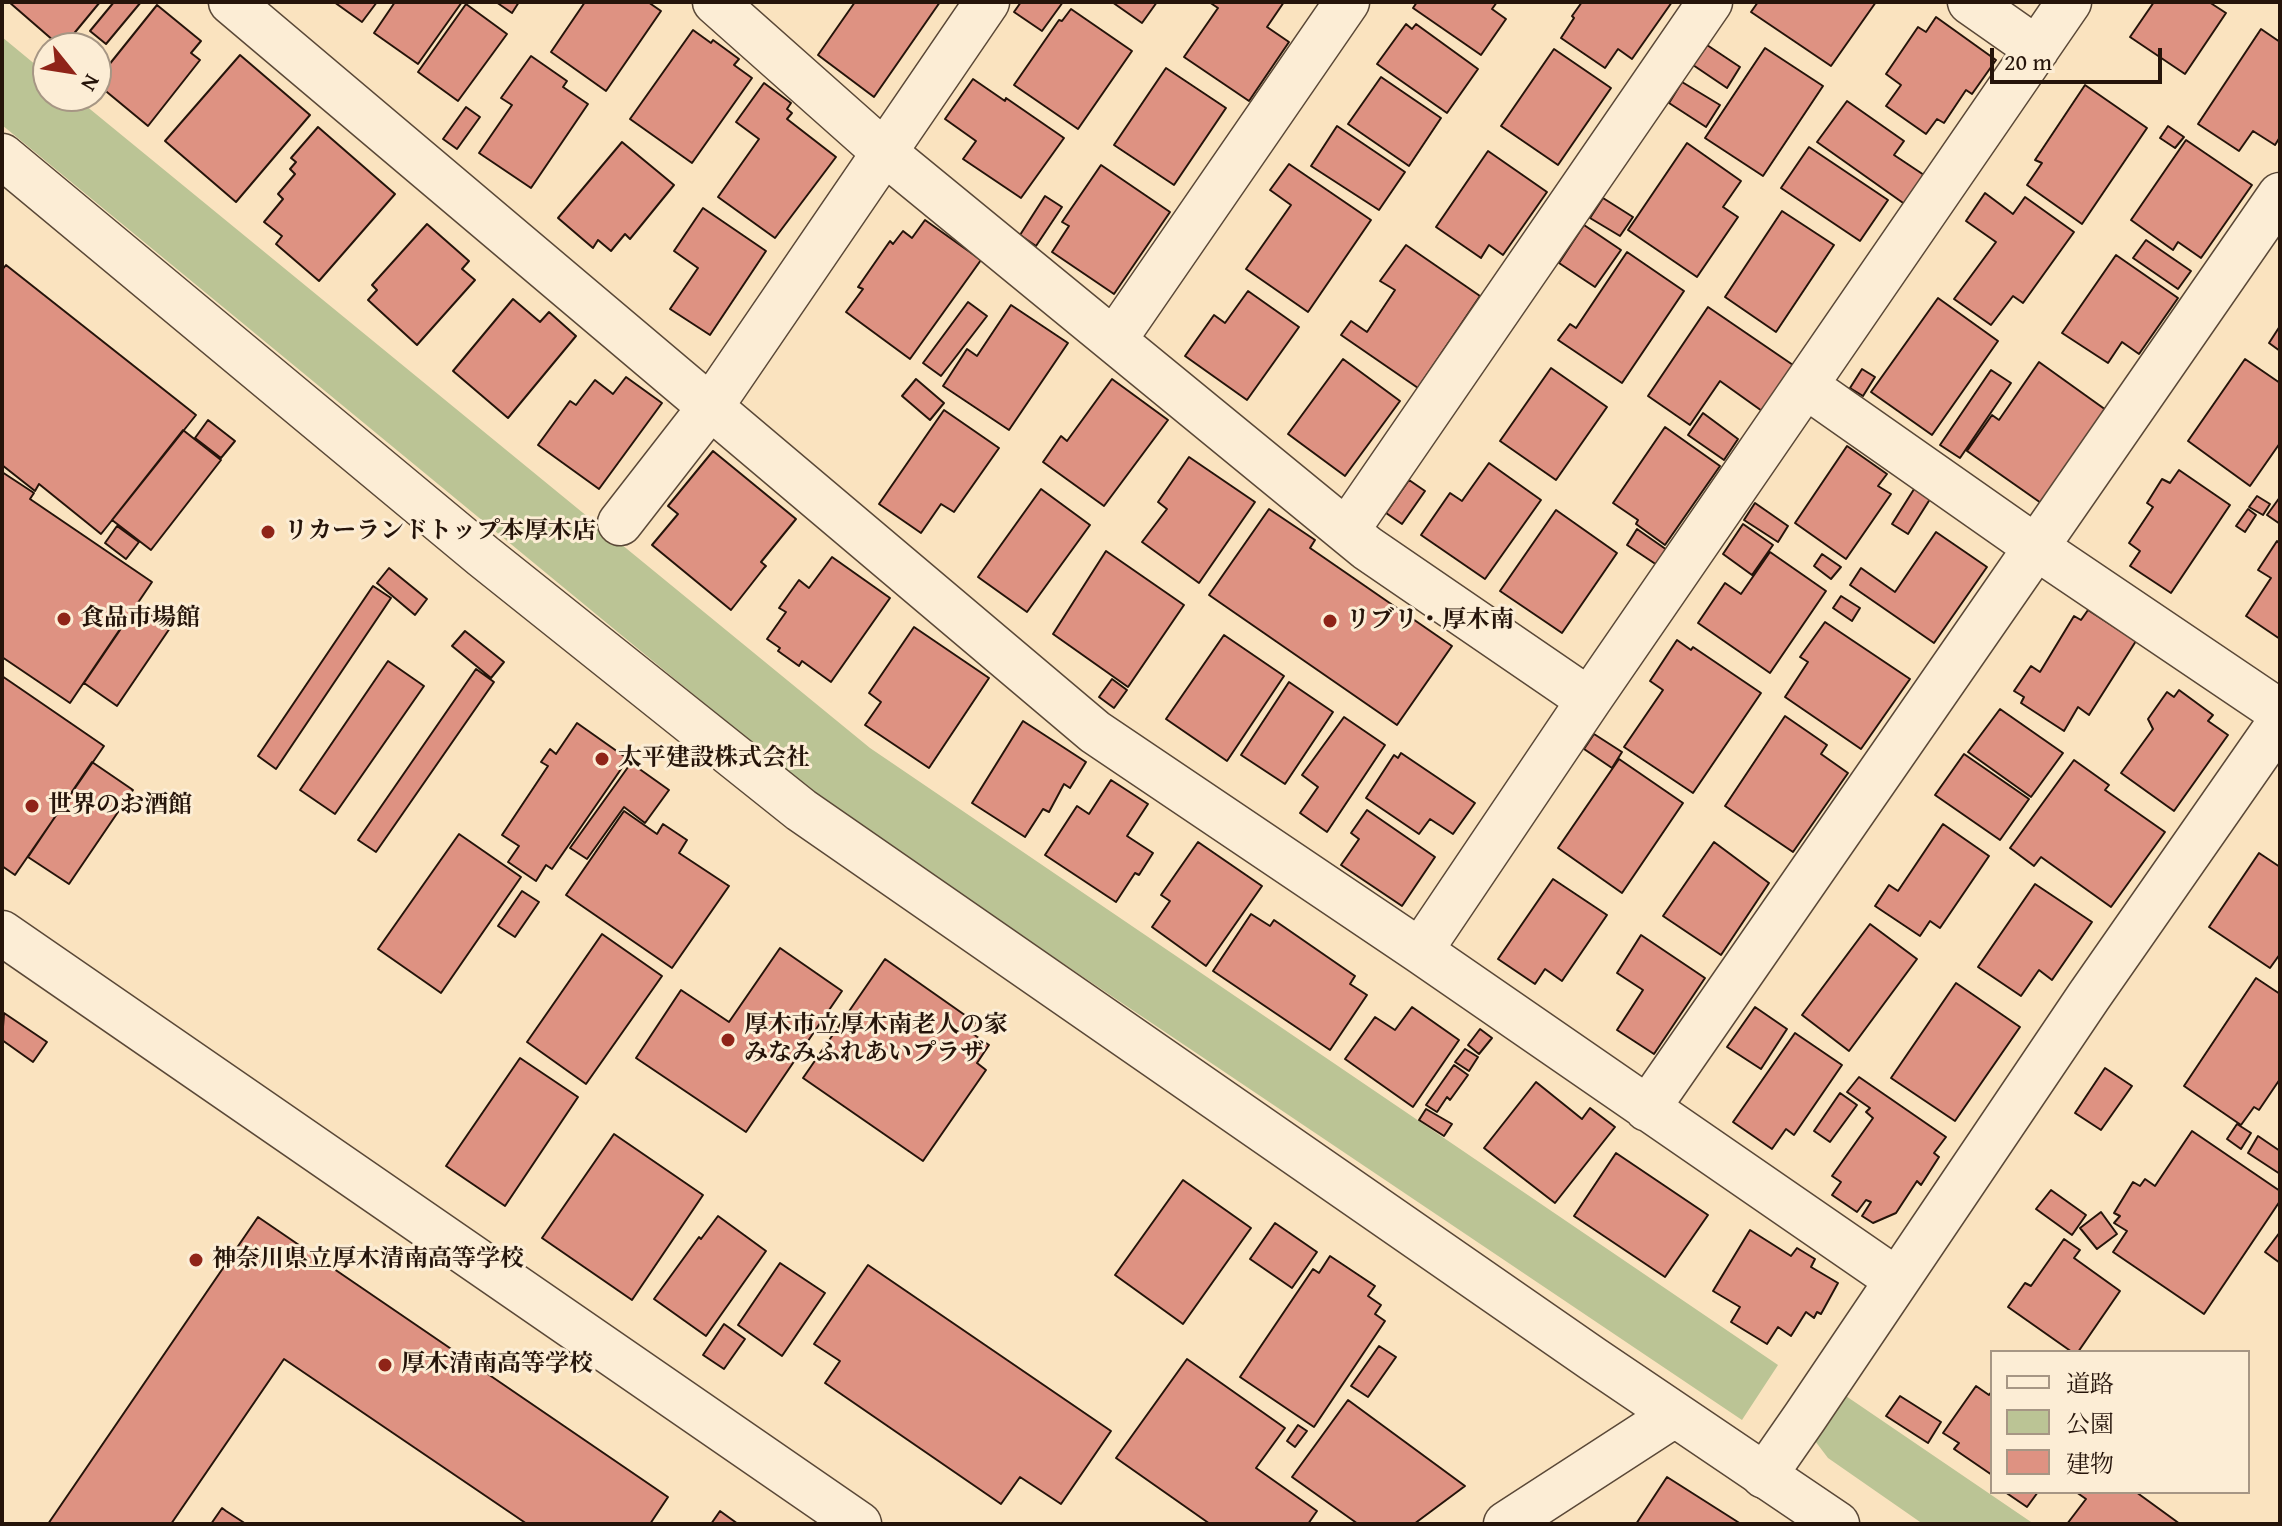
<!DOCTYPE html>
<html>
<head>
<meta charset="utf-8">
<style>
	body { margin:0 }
	#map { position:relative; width:2282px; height:1526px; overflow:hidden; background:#fae3bf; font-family:"Gentium Book Plus","Noto Serif JP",serif }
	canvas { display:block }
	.frame { position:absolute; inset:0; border:4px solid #25140a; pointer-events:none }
	.legend { position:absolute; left:1990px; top:1350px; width:260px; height:144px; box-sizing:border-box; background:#fcedd5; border:2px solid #a69684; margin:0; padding:10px 14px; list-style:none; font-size:24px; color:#25140a }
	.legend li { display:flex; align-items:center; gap:16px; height:40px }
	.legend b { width:40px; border:2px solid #a69684 }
	.north { position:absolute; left:32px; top:32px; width:80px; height:80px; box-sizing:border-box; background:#fcedd5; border:2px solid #a69684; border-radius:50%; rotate:120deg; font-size:22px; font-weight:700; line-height:32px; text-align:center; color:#25140a }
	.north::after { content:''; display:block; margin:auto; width:28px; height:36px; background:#8f2418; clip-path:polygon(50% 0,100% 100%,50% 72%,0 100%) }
	.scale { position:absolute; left:1990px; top:48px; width:172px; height:36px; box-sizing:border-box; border:4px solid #25140a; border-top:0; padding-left:10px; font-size:24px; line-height:28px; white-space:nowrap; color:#25140a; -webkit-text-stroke:6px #fcedd5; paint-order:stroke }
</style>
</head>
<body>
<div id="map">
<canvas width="2282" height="1526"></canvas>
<div class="frame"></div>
<ul class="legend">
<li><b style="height:10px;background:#fcedd5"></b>道路</li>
<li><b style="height:22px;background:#bbc495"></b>公園</li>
<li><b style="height:22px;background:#de9282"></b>建物</li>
</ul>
<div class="north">N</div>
<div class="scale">20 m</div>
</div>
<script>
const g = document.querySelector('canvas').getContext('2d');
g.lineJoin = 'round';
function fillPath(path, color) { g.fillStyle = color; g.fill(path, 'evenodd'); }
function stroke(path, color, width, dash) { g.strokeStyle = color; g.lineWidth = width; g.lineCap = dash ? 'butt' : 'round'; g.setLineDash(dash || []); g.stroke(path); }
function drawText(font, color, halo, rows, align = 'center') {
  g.font = font + ' "Gentium Book Plus","Noto Serif JP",serif'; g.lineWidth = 6; g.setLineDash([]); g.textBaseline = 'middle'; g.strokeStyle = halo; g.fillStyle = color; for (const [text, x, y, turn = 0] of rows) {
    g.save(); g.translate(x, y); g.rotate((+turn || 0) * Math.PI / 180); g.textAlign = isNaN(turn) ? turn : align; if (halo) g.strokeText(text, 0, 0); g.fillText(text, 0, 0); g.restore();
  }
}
const green = new Path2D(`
	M2 37 48 75V96H74L870 748 1778 1365 1742 1420 829 806 2 125Z
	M1843 1394 2034 1524H1923L1828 1458 1812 1437Z`);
const building = new Path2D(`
	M9 2H100L62 48Z
	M114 2H141L106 44 90 31Z
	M334 2H377L362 22Z
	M395 2H462L418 64 374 33Z
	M496 2H519L512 13Z
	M585 2H648L661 11 606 91 551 52Z
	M855 2H940L874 97 818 55Z
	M1021 2H1063L1042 31 1014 12Z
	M1112 2H1157L1142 23Z
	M1209 2H1284L1267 27 1289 42 1249 101 1184 57 1218 8Z
	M1417 2H1497L1492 9 1506 19 1481 55 1413 8Z
	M1582 2H1672L1632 59 1618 49 1605 68 1561 38 1574 18 1572 16Z
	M1758 2H1876L1831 66 1751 12Z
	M2154 2H2209L2226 13 2185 74 2130 37Z
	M466 4 507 34 458 101 418 72Z
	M157 5 201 41 191 53 200 60 148 126 96 83V81Z
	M1071 9 1132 51 1078 129 1014 85 1059 20 1062 21Z
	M1936 17 1996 60 1972 94 1966 90 1944 123 1937 119 1926 134 1886 106 1901 85 1886 74 1918 27 1926 32Z
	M1406 24 1412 29 1416 24 1478 69 1447 113 1377 64Z
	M2261 29 2280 42V137L2275 145 2253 131 2239 151 2198 124Z
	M693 30 711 43 713 40 739 59 734 65 752 78 692 163 630 119Z
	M1707 45 1740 67 1727 88 1693 65Z
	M1765 48 1823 86 1763 176 1705 138Z
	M1554 49 1611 88 1558 165 1501 126Z
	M240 55 310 115 236 202 165 141Z
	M531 56 567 81 563 87 588 104 531 188 479 153 512 105 501 98Z
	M1166 68 1226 108 1174 185 1114 145Z
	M1381 77 1441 118 1409 166 1348 124Z
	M973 79 1005 101 1006 98 1064 138 1021 198 963 159 976 141 945 119Z
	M1682 82 1720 105 1706 127 1669 103Z
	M764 83 791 103 787 109 792 113 787 119 836 157 775 238 718 197 759 139 736 122Z
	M2085 85 2147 128 2082 224 2027 185 2042 163 2035 160Z
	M1847 101 1904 141 1894 155 1927 177 1906 205 1817 142Z
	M466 107 480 117 457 149 443 139Z
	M1337 126 1405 172 1379 210 1311 166Z
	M2168 126 2184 137 2175 148 2160 138Z
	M318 127 395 194 319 281 276 244 282 236 264 222 283 199 278 194 295 174 290 169 296 162 291 158Z
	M2186 140 2252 185 2201 258 2178 242 2173 250 2131 220Z
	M622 142 674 185 630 239 625 234 611 251 598 240 593 248 558 218Z
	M1687 143 1741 181 1723 207 1738 217 1697 277 1628 230Z
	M1809 147 1888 200 1860 241 1781 188Z
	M1488 151 1547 192 1503 255 1489 245 1481 258 1436 227Z
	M1289 164 1371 220 1308 312 1246 269 1291 205 1270 190Z
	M1101 165 1170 212 1114 294 1052 252 1069 226 1062 222Z
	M1985 193 2013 214 2025 197 2074 232 2023 303 2013 296 1991 325 1954 299 1996 242 1966 221Z
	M1045 196 1062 207 1036 246 1020 235Z
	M1603 198 1633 217 1620 236 1590 218Z
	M703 208 766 251 710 335 670 309 698 268 674 251Z
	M1782 211 1834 245 1776 332 1725 297Z
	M925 220 981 260 910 359 846 312 863 289 858 287 890 241 893 244 903 231 912 238Z
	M427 224 469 261 462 269 475 280 417 345 368 300 377 290 372 285Z
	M1584 225 1621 250 1595 287 1559 263Z
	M2146 240 2191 271 2178 289 2133 258Z
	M1406 245 1480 296 1418 388 1341 335 1351 321 1367 332 1395 290 1380 281Z
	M1627 252 1684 291 1622 383 1558 340 1570 324 1576 328Z
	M2116 255 2178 298 2139 354 2122 342 2108 363 2062 333Z
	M6 265 196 415 101 534 39 484 35 491 2 465V270Z
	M1248 291 1299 327 1247 400 1185 356 1214 315 1225 323Z
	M1938 298 1998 341 1932 435 1871 392Z
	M513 299 540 322 549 312 576 336 508 418 453 371Z
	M968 302 987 316 941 376 923 363Z
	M1011 305 1068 343 1009 430 943 386 967 349 977 356Z
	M1708 307 1793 365 1762 411 1720 381 1690 425 1648 396Z
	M2280 326V351L2269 343Z
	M1343 359 1400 401 1345 476 1288 434Z
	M2245 359 2280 383V443L2250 486 2188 441Z
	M2039 362 2106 410 2041 503 1967 451 1992 415 1999 420Z
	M1551 368 1607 407 1556 480 1500 441Z
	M1862 369 1875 377 1863 396 1850 388Z
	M1991 370 2011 383 1960 458 1940 445Z
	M626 377 662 403 599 489 538 445 570 401 576 405 595 380 613 394Z
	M916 379 944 403 930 420 902 396Z
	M1112 379 1168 420 1104 506 1043 462 1061 436 1067 441Z
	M944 410 999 448 954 512 941 504 921 533 879 504Z
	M1703 413 1738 439 1724 460 1688 435Z
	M208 420 235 441 221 458 195 438Z
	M1665 427 1720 466 1665 545 1636 524 1638 520 1613 503Z
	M183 430 221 460 151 550 112 520Z
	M1847 446 1887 474 1878 486 1891 494 1846 559 1795 523Z
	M713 451 796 519 761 562 766 566 764 568 731 610 652 545 678 514 668 506Z
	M1189 457 1255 502 1199 583 1142 542 1167 509 1158 502Z
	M1489 463 1541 500 1485 579 1421 535 1450 493 1462 501Z
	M2179 470 2230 505 2171 593 2130 566 2140 551 2129 543 2153 507 2147 503 2162 479 2170 483Z
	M2 472 34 493 30 499 152 582 70 703 2 657Z
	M1409 480 1425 491 1402 524 1386 513Z
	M1916 486 1932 496 1908 534 1892 524Z
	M1041 489 1090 525 1027 612 978 577Z
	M2257 496 2270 504 2263 515 2249 507Z
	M2280 497V524L2267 515Z
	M1755 503 1788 526 1778 542 1744 520Z
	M1269 509 1315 540 1310 548 1452 646 1397 725 1209 595Z
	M2248 509 2256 515 2245 532 2236 526Z
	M1556 510 1617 553 1562 633 1500 591Z
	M1743 524 1773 545 1752 575 1723 554Z
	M117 526 139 542 126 559 105 543Z
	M1637 529 1667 550 1657 565 1627 545Z
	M1936 532 1987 567 1934 643 1850 585 1861 568 1895 592Z
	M2277 541 2280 544V639L2246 616 2271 578 2258 570Z
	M1106 551 1184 605 1128 687 1053 634Z
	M1770 552 1826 591 1770 673 1698 623 1725 583 1741 594Z
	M1822 554 1841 567 1831 579 1814 566Z
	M832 557 890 598 831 682 802 661 799 666 778 651 780 648 767 639 786 612 779 608 799 580 809 588Z
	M389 568 427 599 415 615 377 583Z
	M373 586 391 598 276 769 258 756Z
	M1841 596 1860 608 1852 621 1833 608Z
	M137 605 170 628 117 706 84 683Z
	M2088 610 2136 641 2089 715 2078 707 2064 731 2021 703 2024 697 2014 691 2031 666 2040 672 2074 616 2081 620Z
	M1825 622 1910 679 1861 749 1785 697 1808 662 1800 657Z
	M914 627 989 678 929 768 865 725 881 702 869 693Z
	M465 631 504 662 491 678 452 646Z
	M1224 635 1284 676 1227 761 1166 719Z
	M1677 640 1691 650 1693 647 1761 693 1693 793 1624 747 1663 690 1650 681Z
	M388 661 424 686 335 814 300 790Z
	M476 669 494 682 376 852 358 840Z
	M2 676 104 746 15 875 2 866Z
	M1112 679 1127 690 1114 708 1099 697Z
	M1289 682 1333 712 1285 784 1241 755Z
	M2179 690 2213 715 2208 721 2228 735 2174 811 2121 773 2153 729 2148 719 2167 692 2174 697Z
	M2000 709 2063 753 2031 797 1968 752Z
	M1785 716 1827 745 1821 754 1848 773 1793 852 1725 806Z
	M1344 717 1385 745 1327 832 1300 813 1318 787 1302 775Z
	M1023 721 1086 762 1070 788 1064 784 1049 812 1043 809 1025 837 972 803Z
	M577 723 628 759 552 869 546 865 536 881 508 862 519 846 502 835 548 766 541 762 550 749 556 754Z
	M1594 734 1622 752 1612 768 1584 749Z
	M1401 753 1475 803 1453 834 1430 819 1419 834 1366 798 1394 755 1398 758Z
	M1964 754 2029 799 2000 840 1935 795Z
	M1619 759 1683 803 1622 893 1558 848Z
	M2074 760 2109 785 2105 790 2165 832 2111 907 2041 857 2034 866 2010 848Z
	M92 762 133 790 69 884 28 857Z
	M631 763 669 790 645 823 624 807 587 859 570 848Z
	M1111 780 1148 804 1127 836 1153 853 1139 875 1135 873 1116 902 1045 855 1077 806 1089 814Z
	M1367 810 1435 857 1402 906 1341 865 1359 839 1351 833Z
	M624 811 657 834 663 824 687 840 679 853 729 886 672 968 566 895Z
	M1943 824 1989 856 1940 928 1930 921 1920 936 1875 906 1889 885 1898 891Z
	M459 834 521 877 441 993 378 949Z
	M1198 842 1262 886 1206 966 1152 927 1170 901 1161 895Z
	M1714 842 1769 883 1721 955 1663 916Z
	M2259 853 2280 867V954L2270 968 2209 927Z
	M1553 879 1607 915 1562 981 1545 969 1535 984 1498 959Z
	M2035 884 2092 922 2052 980 2039 970 2021 996 1978 967Z
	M522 891 539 902 515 937 498 926Z
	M1251 914 1270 926 1274 920 1355 976 1350 984 1367 995 1330 1050 1213 971Z
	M1870 924 1917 959 1849 1051 1802 1015Z
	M602 934 662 976 586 1084 527 1042Z
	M1641 935 1705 978 1654 1054 1617 1030 1643 990 1617 973Z
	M780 948 842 991 746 1132 636 1058 681 990 729 1022Z
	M885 959 979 1025 973 1034 989 1045 977 1063 986 1070 923 1161 803 1078Z
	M2256 978 2280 994V1079L2259 1110 2254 1107 2241 1125 2184 1086Z
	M1956 983 2020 1027 1955 1121 1891 1078Z
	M1412 1007 1459 1040 1413 1107 1345 1059 1375 1017 1395 1030Z
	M1755 1007 1787 1029 1761 1069 1727 1047Z
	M4 1013 47 1042 33 1062 2 1040Z
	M1480 1029 1492 1038 1479 1054 1468 1045Z
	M1795 1033 1842 1065 1794 1135 1786 1129 1772 1149 1733 1122Z
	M1465 1049 1478 1057 1469 1071 1455 1062Z
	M520 1058 578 1097 505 1206 446 1166Z
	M1454 1065 1468 1075 1450 1100 1447 1097 1437 1112 1426 1105Z
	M2105 1068 2132 1086 2101 1130 2075 1113Z
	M1859 1077 1946 1137 1934 1153 1939 1157 1921 1185 1917 1181 1896 1213 1873 1223 1862 1216 1871 1202 1866 1200 1857 1212 1832 1195 1841 1182 1832 1176 1873 1118 1866 1112 1870 1108 1847 1092Z
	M1536 1082 1582 1119 1590 1108 1615 1127 1555 1203 1484 1148Z
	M1840 1093 1857 1105 1830 1142 1814 1131Z
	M1426 1109 1452 1124 1444 1136 1419 1120Z
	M2237 1124 2251 1133 2241 1149 2227 1139Z
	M2192 1131 2280 1191V1201L2204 1314 2113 1252 2127 1231 2114 1223 2120 1216 2114 1213 2133 1182 2140 1186 2145 1179 2155 1186Z
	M614 1134 703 1195 632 1300 542 1238Z
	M2258 1136 2280 1151V1174L2248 1153Z
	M1616 1153 1708 1215 1665 1277 1574 1216Z
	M1183 1180 1251 1228 1183 1324 1115 1275Z
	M2051 1190 2086 1215 2072 1235 2036 1209Z
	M2101 1212 2117 1234 2097 1249 2080 1228Z
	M718 1216 766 1251 706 1336 654 1299 699 1237 701 1239Z
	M258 1217 668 1497 650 1524H527L284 1359 171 1524H48Z
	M1275 1223 1317 1252 1292 1288 1250 1259Z
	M1750 1230 1791 1256 1797 1248 1815 1259 1811 1267 1838 1283 1821 1314 1817 1312 1814 1318 1806 1312 1791 1336 1778 1327 1767 1344 1731 1322 1740 1307 1713 1291Z
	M2280 1232V1263L2265 1252Z
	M2064 1239 2080 1250 2074 1258 2120 1291 2078 1352H2072L2008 1307 2025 1283 2031 1286Z
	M1330 1256 1375 1286 1368 1296 1381 1305 1375 1314 1385 1321 1314 1427 1240 1377 1313 1269 1319 1273Z
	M780 1263 825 1293 782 1356 738 1325Z
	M868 1265 1111 1431 1061 1504 1020 1477 1001 1504 825 1383 840 1361 814 1344Z
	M724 1324 745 1339 724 1369 703 1355Z
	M1379 1346 1396 1357 1368 1397 1351 1386Z
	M1187 1359 1285 1428 1256 1468 1317 1511 1308 1524H1210L1116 1458Z
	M1976 1386 1989 1395 1992 1391V1475L1954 1449 1959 1443 1943 1433Z
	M1900 1396 1941 1422 1928 1443 1886 1416Z
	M1348 1400 1465 1486 1414 1524H1358L1292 1477Z
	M1298 1425 1307 1431 1295 1447 1287 1441Z
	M1667 1477 1741 1524H1636Z
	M2005 1492H2038L2027 1507Z
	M2076 1492H2136L2180 1524H2067L2086 1499Z
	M222 1508 226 1511 246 1524H211Z
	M720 1511 738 1524H711Z`);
const minor = new Path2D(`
	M231 2 1095 732 1420 951 1897 1280
	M715 2 885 153 1367 548 1589 700
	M1970 2 2037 49
	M1114 340 1347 2
	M1806 386 2037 548 2280 712
	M620 523 711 406 987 2
	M1347 530 1710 2
	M1420 951 1589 700 2069 2
	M1647 1109 2280 195
	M1764 1476 1805 1417 2089 996 2280 722`);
const tertiary = new Path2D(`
	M2 156 483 556 801 810 1593 1359 1837 1524
	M2 933 859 1524
	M1506 1524 1674 1415`);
const markers = [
	[268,532,8,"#8f2418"],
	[64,619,8,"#8f2418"],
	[1330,621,8,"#8f2418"],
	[602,759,8,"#8f2418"],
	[32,806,8,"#8f2418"],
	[728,1040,8,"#8f2418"],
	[196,1260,8,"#8f2418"],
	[385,1365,8,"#8f2418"]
];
const poiNames = [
	["リカーランドトップ本厚木店",284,532],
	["食品市場館",80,619],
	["リブリ・厚木南",1346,621],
	["太平建設株式会社",618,759],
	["世界のお酒館",48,806],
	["厚木市立厚木南老人の家",744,1026],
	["みなみふれあいプラザ",744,1054],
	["神奈川県立厚木清南高等学校",212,1260],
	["厚木清南高等学校",401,1365]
];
fillPath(green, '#bbc495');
fillPath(building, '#de9282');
stroke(building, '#25140a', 2);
stroke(minor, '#5a4837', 47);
stroke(tertiary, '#5a4837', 47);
stroke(minor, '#fcedd5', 44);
stroke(tertiary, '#fcedd5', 44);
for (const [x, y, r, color] of markers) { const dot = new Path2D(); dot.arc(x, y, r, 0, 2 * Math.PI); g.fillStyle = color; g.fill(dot); stroke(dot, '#fcedd5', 3); }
drawText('bold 24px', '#25140a', '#fcedd5', poiNames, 'left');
</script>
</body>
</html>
